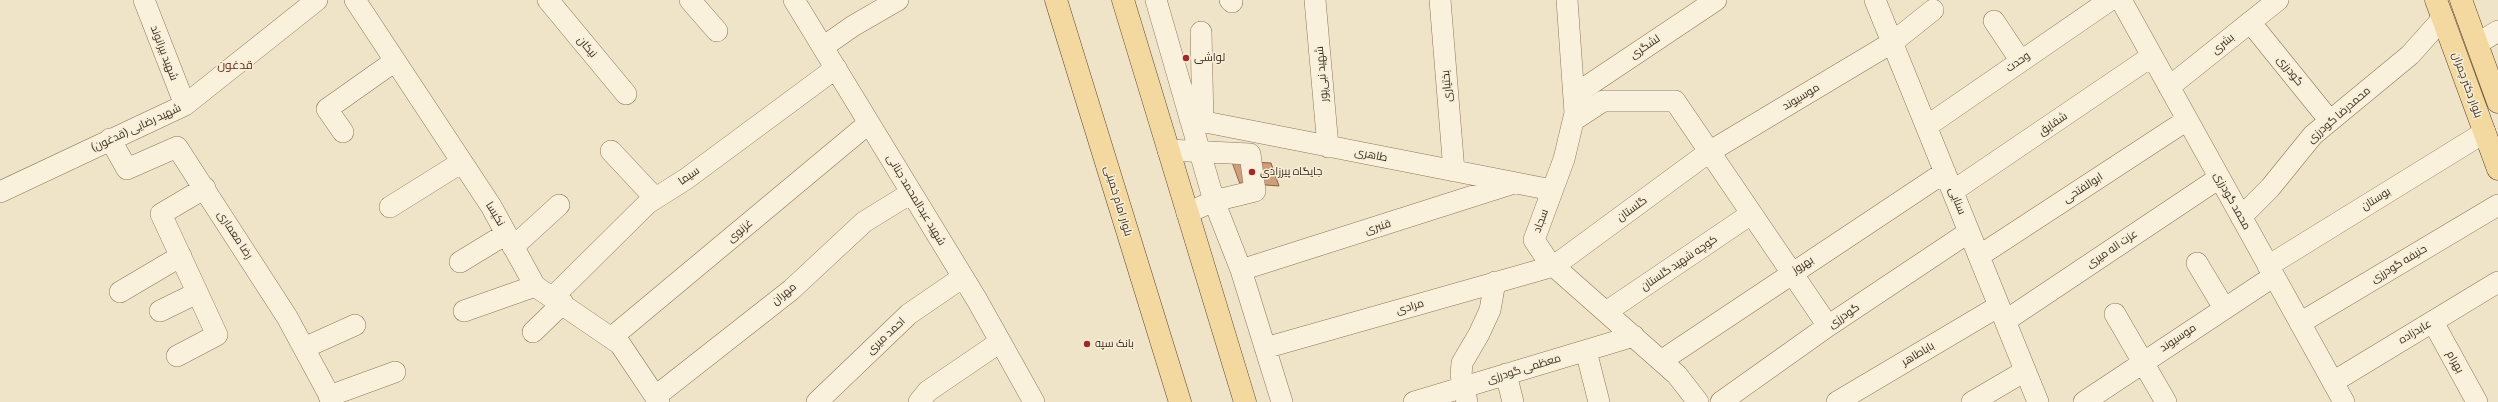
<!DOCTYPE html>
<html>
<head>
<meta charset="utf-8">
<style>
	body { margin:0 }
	canvas { display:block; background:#f0e4c8 }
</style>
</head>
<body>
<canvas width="2498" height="402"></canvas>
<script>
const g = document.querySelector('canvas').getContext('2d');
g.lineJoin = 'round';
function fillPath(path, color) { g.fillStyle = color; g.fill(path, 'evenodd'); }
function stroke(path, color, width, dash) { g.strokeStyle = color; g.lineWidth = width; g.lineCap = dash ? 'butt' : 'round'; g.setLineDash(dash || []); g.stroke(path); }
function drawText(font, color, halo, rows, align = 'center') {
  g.font = font + ' Literata,Cairo,serif'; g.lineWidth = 3; g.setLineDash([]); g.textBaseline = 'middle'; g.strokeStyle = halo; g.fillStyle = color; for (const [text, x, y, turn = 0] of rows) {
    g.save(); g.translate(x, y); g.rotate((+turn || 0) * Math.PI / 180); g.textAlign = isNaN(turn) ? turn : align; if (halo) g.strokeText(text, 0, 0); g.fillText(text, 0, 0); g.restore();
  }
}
const building = new Path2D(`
	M1232 161 1271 163 1279 186 1240 183Z`);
const minor = new Path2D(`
	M144 0 185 105
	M355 0 491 206 535 286 620 344 659 402
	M548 0 626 94
	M690 0 717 31
	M794 0 977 300 1034 402
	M1156 0 1214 201 1241 270 1282 402
	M1230 0 1232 2
	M1315 0 1328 147
	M1440 0 1454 171
	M1567 0 1575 113 1564 159 1534 240 1548 261 1677 375 1698 402
	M1875 0 2038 402
	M2121 0 2344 402
	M1994 21 2020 60
	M2250 22 2330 121
	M1201 32 1203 123
	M2477 44 2498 31
	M823 47 853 26 898 0
	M2169 87 2278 0
	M1574 95 1716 0
	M1190 119 1552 190
	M1574 120 1603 101H1675L1828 326
	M1927 126 2110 0
	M343 132 327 109 395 61
	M110 139 127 169 177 147 287 317 333 402
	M1168 150 1250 154 1255 191 1214 201 1187 213
	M611 151 655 198
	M1953 191 2152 56
	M0 192 185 105 317 0
	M390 207 462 162
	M2241 217 2270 188 2313 135 2410 55 2443 18
	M513 247 559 205
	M1979 256 2187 120
	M460 262 506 234
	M2197 263 2224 308
	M2268 266 2485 132
	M1241 270 1514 183
	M120 292 181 256
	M553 297 648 203 686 179 836 68
	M160 311 197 293
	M464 311 535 286
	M1606 312 1751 214
	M2115 314 2166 402
	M2005 321 2219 178
	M2433 322 2477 402
	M2300 323 2498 205
	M533 332 563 303
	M611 338 869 123
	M304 348 355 325
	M1265 348 1554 266 1709 152 1893 42 1933 10
	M1586 351 1599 402
	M177 356 217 335 161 214 205 188
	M1661 361 1945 172
	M1506 374 1513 402
	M2333 382 2498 282
	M329 396 395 372
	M656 396 791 290 864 222 911 193
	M817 402 909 314 963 277
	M919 402 928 391 1000 342
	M1414 402 1634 336
	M1467 402 1461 375 1462 363 1479 334 1490 310 1495 282
	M1721 402 1828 326 1969 232
	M1837 402 1999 306
	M1972 402 2025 371
	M2084 402 2274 276`);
const major = new Path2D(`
	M1056 0 1180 402
	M1123 0 1245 402
	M2436 0 2498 169
	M2461 0 2498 102`);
const markers = [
	[1186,58,4,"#9e2a2b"],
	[1252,172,4,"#9e2a2b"],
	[1087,344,4,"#9e2a2b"]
];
const streetNames = [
	["بشری",2223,44,-39],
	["نیکان",587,47,50],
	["لشگری",1645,47,-34],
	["شهید بیرانوند",164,53,69],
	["وحدت",2018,62,-35],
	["گودرزی",2290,71,51],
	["شهید نبی‌پور",1322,74,-95],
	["بلوار دکتر چمران",2467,85,70],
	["بختیاری",1447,86,-95],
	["موسیوند",1801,97,-31],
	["محمدرضا گودرزی",2339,115,-41],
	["شقایق",2053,124,-34],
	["(قدغون) شهید رضایی",136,128,-25],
	["طاهری",1371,155,11],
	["سیما",689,176,-35],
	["ابوالفتحی",2083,188,-33],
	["بوستان",2376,199,-32],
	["شهید عبدالمحمد جنانی",916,200,59],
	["بلوار امام خمینی",1118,201,73],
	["سنایی",1957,201,68],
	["محمد گودرزی",2232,201,61],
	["گلستان",1632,209,-36],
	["نکیسا",495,214,59],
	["سجاد",1541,221,-69],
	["قنبری",1378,227,-17],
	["غزنوی",740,231,-40],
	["رضا معماری",235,235,57],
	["عزت اله میری",2112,249,-34],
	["کوچه شهید گلستان",1679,263,-34],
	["حنیفه گودرزی",2399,264,-31],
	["بهروز",1803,265,-33],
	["مهران",784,294,-39],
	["مرادی",1410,307,-16],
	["گودرزی",1844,316,-34],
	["عابدزاده",2415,332,-31],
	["احمد میری",886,336,-43],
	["موسیوند",2178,338,-34],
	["باباطاهر",1918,354,-31],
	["بهرام",2455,362,61],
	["معظمی گودرزی",1524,369,-17]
];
const poiNames = [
	["لواشی",1194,58],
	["جایگاه پیرزادی",1260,172],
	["بانک سپه",1095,344]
];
const neighbourhoodNames = [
	["قدغون",235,65]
];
fillPath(building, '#cf9f7d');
stroke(building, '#8d5f41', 1);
stroke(minor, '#8d765c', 22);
stroke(major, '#5b4430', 23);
stroke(minor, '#faf1dc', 21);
stroke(major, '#f3d9a0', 22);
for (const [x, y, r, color] of markers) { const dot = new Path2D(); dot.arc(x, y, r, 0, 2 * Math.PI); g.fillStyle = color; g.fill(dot); stroke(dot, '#f7eed8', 1.5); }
drawText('11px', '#3d2e20', '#f7eed8', streetNames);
drawText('11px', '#3d2e20', '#f7eed8', poiNames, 'left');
drawText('12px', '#6b2e1e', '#f7eed8', neighbourhoodNames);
</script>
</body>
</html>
